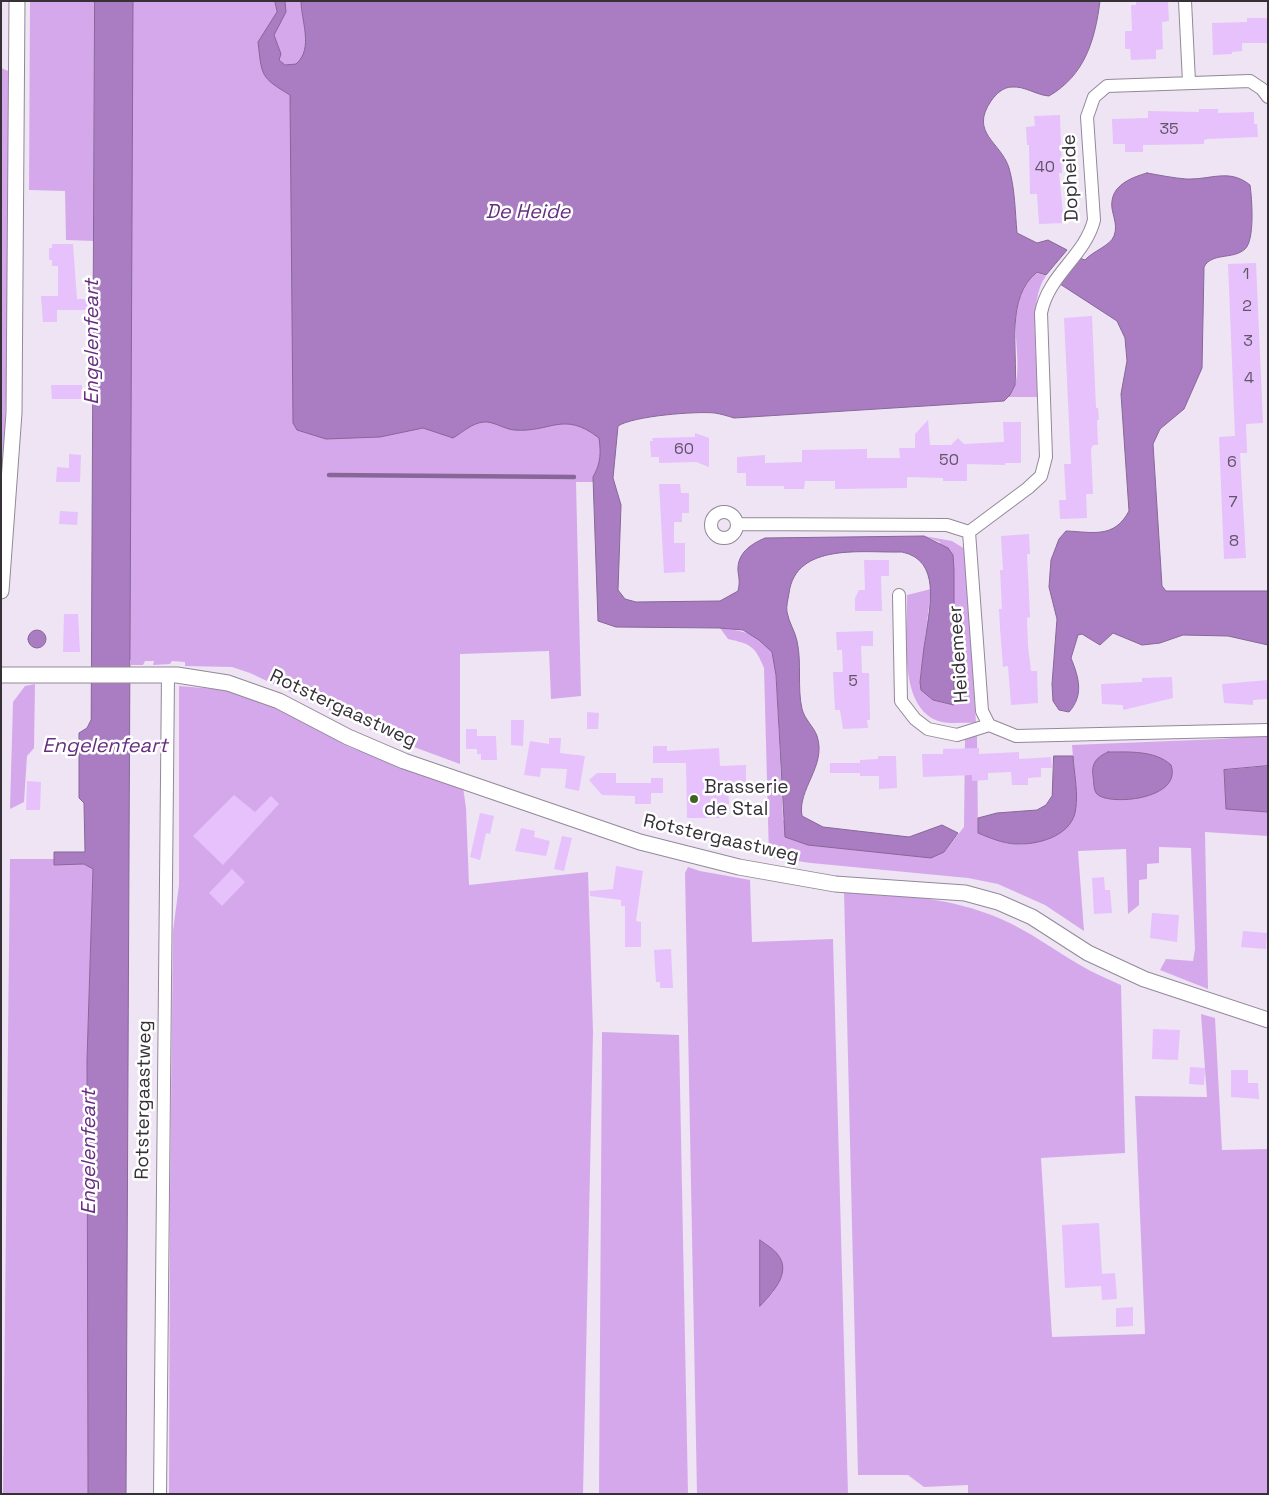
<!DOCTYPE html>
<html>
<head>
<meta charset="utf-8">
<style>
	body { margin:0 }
	#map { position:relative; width:1269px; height:1495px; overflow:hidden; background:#eee4f4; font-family:"Space Grotesk",sans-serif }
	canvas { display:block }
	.frame { position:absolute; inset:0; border:2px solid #353137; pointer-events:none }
</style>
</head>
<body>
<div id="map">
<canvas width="1269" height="1495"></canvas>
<div class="frame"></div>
</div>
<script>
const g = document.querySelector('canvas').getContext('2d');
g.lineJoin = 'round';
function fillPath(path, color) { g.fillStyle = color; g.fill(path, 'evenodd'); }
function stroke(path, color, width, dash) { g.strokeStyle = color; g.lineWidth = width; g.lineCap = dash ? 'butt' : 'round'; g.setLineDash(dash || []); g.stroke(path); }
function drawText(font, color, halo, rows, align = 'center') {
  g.font = font + ' "Space Grotesk",sans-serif'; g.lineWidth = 5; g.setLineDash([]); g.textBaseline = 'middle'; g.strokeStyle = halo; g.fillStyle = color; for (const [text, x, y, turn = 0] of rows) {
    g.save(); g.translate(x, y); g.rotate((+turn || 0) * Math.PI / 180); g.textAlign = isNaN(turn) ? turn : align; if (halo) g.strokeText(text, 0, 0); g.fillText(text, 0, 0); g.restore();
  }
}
const green = new Path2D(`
	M30 1H95V241L66 240 65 191 29 190Z
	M132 1H771L608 415 601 482H576L581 696 551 699 549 651 460 654V764L384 736 250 673 232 667 185 666V662L172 661 170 664 153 665 154 661H145L143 665H131V660H128Z
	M1 68 11 72V220L4 463 1 479Z
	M1037 272 1046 276C1027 300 1038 366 1039 397H1008C1034 369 994 307 1037 272Z
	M924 536 952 541 965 549 976 723C965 722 952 724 942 722 896 711 908 631 907 595L931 589 920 682 933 700 954 705 940 542Z
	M720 628C738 630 762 633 772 652 775 658 775 668 776 675L783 820 944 852 964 827 965 737 977 736 978 833C992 838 1017 850 1031 842 1046 835 1064 815 1077 804L1072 745 1221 739 1268 735V766L1224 770 1226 809 1268 812V836L1205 832 1208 989 1160 970 1166 959 1193 961 1195 949 1191 848 1159 847V863L1147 864V879L1139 880V905L1128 914 1126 849 1078 851 1084 931 1045 905 998 884 968 878 811 863 769 857 764 668C755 646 751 644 728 639ZM1108 752H1130L1093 772 1094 764Z
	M35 684 34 748 27 756 24 802 10 809 13 702 25 686Z
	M179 686 228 690 249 696 292 714 349 747 463 787 466 808 469 885 588 872 593 1032 583 1494H169L170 1196 173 931 179 885Z
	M10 859H54V865L84 864 93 868 87 1060 88 1494H3Z
	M688 867 700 871 750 880 752 942 833 939 848 1494H697L685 873ZM760 1240 779 1256 774 1291 760 1305Z
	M844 891C898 895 951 897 1001 919 1029 931 1054 950 1080 965 1093 973 1108 979 1121 985L1125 1153 1041 1158 1052 1337 1145 1334 1135 1096 1207 1097 1201 1014 1215 1018 1222 1150 1268 1149V1494H968V1485L924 1487 908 1475H858Z
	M602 1032 679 1035 688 1494H599Z`);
const water = new Path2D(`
	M95 1H133L126 1494H88L87 1060 93 869 84 864 54 865V852H85L84 803 79 798V733L87 728 91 720Z
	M275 1H285L286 12 274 35 281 54 279 60 285 65 296 64C314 49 301 20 301 1H1100C1095 40 1085 75 1049 96 1036 95 1025 86 1012 87 1003 87 996 94 991 101 969 133 1001 142 1009 168 1015 189 1015 211 1017 233L1037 243 1048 240 1067 250 1046 275 1037 272C1005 298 1018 349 1015 385L1010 395 1004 401 734 418C728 416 721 414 715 413 696 411 633 416 618 426L613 478 621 505 618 590 625 599 636 602 720 601 738 591C740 582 739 579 738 571 737 553 751 544 765 538L924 536 948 548 953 555 954 570V705L933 700 921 690 920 682C922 666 923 651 926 635 930 606 941 560 902 552 863 553 796 542 789 593 788 600 786 606 787 612 789 623 795 631 797 641 802 663 797 687 802 709 805 720 814 727 817 736 827 766 797 789 802 816L823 827 909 837 942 825 958 833 944 852 931 858 808 845 785 837 776 675 772 652 759 640 743 630 719 628 616 627 598 621 593 477C601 463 601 453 599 438 563 410 551 433 514 430 504 429 493 421 484 422 472 423 463 432 453 438L423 428 380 437 326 439 297 430 293 423 290 95C260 77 262 76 258 42L277 12Z
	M1147 173C1159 175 1173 178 1186 179 1211 180 1229 168 1250 185 1252 199 1255 240 1245 249 1233 260 1212 252 1204 267L1202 368 1184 409 1160 429 1153 444 1162 586 1166 591H1268V645L1228 636 1183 635 1160 643 1142 645 1113 633 1100 645 1082 634 1078 635 1071 658C1079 678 1084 695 1069 712L1059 710 1053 701 1052 684 1057 619 1049 587 1051 560 1059 539 1066 531C1093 532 1114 539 1129 511L1121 394 1127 361 1125 338 1117 321 1060 284 1077 257 1085 260C1093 251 1110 246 1114 236 1119 223 1110 212 1112 201 1114 184 1133 177 1147 173Z
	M28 639a9 9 0 1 1 18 0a9 9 0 1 1-18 0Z
	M1108 752C1128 752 1155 750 1171 765 1183 800 1108 806 1097 794 1093 790 1094 781 1093 776 1091 763 1097 757 1108 752Z
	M1054 756H1073C1074 774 1079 795 1075 813 1069 837 1037 845 1015 844 1002 843 990 838 978 833V818L997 813 1037 810 1046 805 1052 796Z
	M1268 766V812L1226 809 1224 770Z
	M760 1240C765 1244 774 1249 778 1255 792 1273 772 1293 760 1306Z`);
const stream = new Path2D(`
	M329 475 574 477`);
const building = new Path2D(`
	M1136 1 1168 2 1169 21 1162 22 1163 49 1156 50V59L1131 60 1130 49H1125V31H1132L1131 5H1136Z
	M1247 18H1268V43H1242V51L1232 52V54L1213 55 1212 23 1247 22Z
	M1199 109H1218V113L1254 112V124H1257L1258 137 1208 139 1204 140V144L1143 145V152H1125V144H1113L1112 119 1148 118V111L1199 112Z
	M1060 115 1062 173H1059L1064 223 1039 224 1037 194H1030L1029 145H1027L1026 127 1035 126 1034 116Z
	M52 244H73L77 299H90V310H57V322H43L41 296H58V266H52V260H49V248H52Z
	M1256 263 1263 423 1246 424 1247 453H1240L1246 558 1224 559 1219 437 1235 436 1228 264Z
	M1092 316 1096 408H1098L1099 420H1097L1098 445H1093L1091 449 1093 494H1086L1087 518 1060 519 1059 500H1066L1064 464H1071L1064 318Z
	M51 385H82V399H52Z
	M928 420 930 445H951L958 438 964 444 1004 442 1003 422H1021V463H1005V465L967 464V481H943V478L907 477V488L835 489V481H805L804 489H784V486H746V473H737V457L765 455V463L802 462V450L867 449V458H900L899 448H915V434Z
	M695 433 709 438V467L696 462 659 463V457H651L650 441H653L652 438 695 437Z
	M69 454 81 455 80 482H56L57 467 69 468Z
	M659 484H680L681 493H689V513H682V522H674V543H685V572L664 573Z
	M60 511 78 512 77 525 59 524Z
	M1029 534 1030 554H1027L1030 617 1027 618 1028 646 1031 671H1037L1038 703 1011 705 1008 666 1003 667 1000 628 999 609H1002L1000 570H1003L1001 536Z
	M864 560H889V576H881L882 611H855V598L859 590H865Z
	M64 614H78L80 652H63Z
	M873 631V646H861L862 673H869L870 720H867L868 728 843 729 840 710H835L833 672H843L842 650H837L836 632Z
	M1172 677 1173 698 1123 710V705L1102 704 1101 684 1142 682V678Z
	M1268 680V699L1253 700V705L1224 703 1222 684Z
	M587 712 599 713 598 729H587Z
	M511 720H524L523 746 511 745Z
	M466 729H477V736H496L497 760H481V754H477V749H466Z
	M549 738H561L560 753 585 756 579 791 565 788 567 769 541 768 540 777 524 775 530 741 549 744Z
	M653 746H667V751L719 748 720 766 746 765V784H728L729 804H720V818H687L686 763H653Z
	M979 748V754L1019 752V759L1051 757 1052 768H1041V777L1028 778V785H1012L1011 772 988 773V780L972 781V775L923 777 922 754H943V749Z
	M878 756H896L897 788 879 789V776H860V773H830V763H860V760L878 759Z
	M597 773H616V783H651V778H663V793H651V804H635V796L602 795 589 780Z
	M27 781 41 782 40 810H26Z
	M234 795 255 812 271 796 279 804 223 865 193 836Z
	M480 813 494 816 490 834 486 833 480 860 470 857Z
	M521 828 535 831 534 837 550 841 546 856 515 851Z
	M562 836 572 838 564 871 554 869Z
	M616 866 643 871 636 921 641 922V947H625V906H621V900L590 896V891L613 889Z
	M232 869 245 882 222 906 209 893Z
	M1104 877 1105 890H1110L1112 913 1094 914 1092 878Z
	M1152 913 1179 915 1177 942 1150 938Z
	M1243 931 1267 933 1266 949 1241 947Z
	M671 949 673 988H660V982H656L654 950Z
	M1153 1029 1180 1030 1178 1060 1152 1059Z
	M1190 1067 1205 1068 1204 1085 1189 1084Z
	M1231 1070H1248V1083H1258L1259 1099 1231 1097Z
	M1099 1223 1102 1274 1115 1273 1117 1299 1102 1300 1101 1286 1065 1288 1062 1225Z
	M1133 1307V1326L1116 1327V1308Z`);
const minor = new Path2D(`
	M1185 1 1189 82
	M711 525a13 13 0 1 1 26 0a13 13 0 1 1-26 0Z
	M737 524 947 525 969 532 982 711 989 725 1016 736 1268 730
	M969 532 1028 488 1041 476 1046 457 1041 313C1048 275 1085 256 1094 220L1087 117 1094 97 1107 86 1250 81 1262 89 1268 97
	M899 595 901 701 915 719 928 729 957 735 989 725
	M160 1494 168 676`);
const tertiary = new Path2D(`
	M1 591 14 413 17 1
	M1 675H177L228 683 279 701 348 737 404 761 640 842 739 867 835 884 965 893 998 902 1032 917 1088 953 1144 979 1268 1020`);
const markers = [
	[694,799,5,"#3e641e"]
];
const numberNames = [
	["35",1169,130],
	["40",1045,168],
	["1",1246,275],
	["2",1247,307],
	["3",1248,342],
	["4",1249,379],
	["60",684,450],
	["50",949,461],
	["6",1232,463],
	["7",1233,503],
	["8",1234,542],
	["5",853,682]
];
const streetNames = [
	["Dopheide",1071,178,-92],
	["Heidemeer",959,654,-94],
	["Rotstergaastweg",343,709,25],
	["Rotstergaastweg",721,839,13],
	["Rotstergaastweg",144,1100,-89]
];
const poiNames = [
	["Brasserie",704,788],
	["de Stal",704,810]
];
const waterNames = [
	["De Heide",528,213],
	["Engelenfeart",93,342,-90],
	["Engelenfeart",105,747],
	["Engelenfeart",90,1152,-90]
];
fillPath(green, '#d5a8ec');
fillPath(water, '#aa7dc2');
stroke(water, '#876698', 1);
stroke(stream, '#876698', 4.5);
fillPath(building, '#e6c1fb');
stroke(minor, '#928998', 14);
stroke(tertiary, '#928998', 17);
stroke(minor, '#fff', 12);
stroke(tertiary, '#fff', 15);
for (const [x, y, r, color] of markers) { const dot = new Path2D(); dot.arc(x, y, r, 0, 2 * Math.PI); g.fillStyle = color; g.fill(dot); stroke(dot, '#fff', 2); }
drawText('16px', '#615568', null, numberNames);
drawText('19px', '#353137', '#fff', streetNames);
drawText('19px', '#353137', '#fff', poiNames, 'left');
drawText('italic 20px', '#662d80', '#fff', waterNames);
</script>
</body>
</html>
